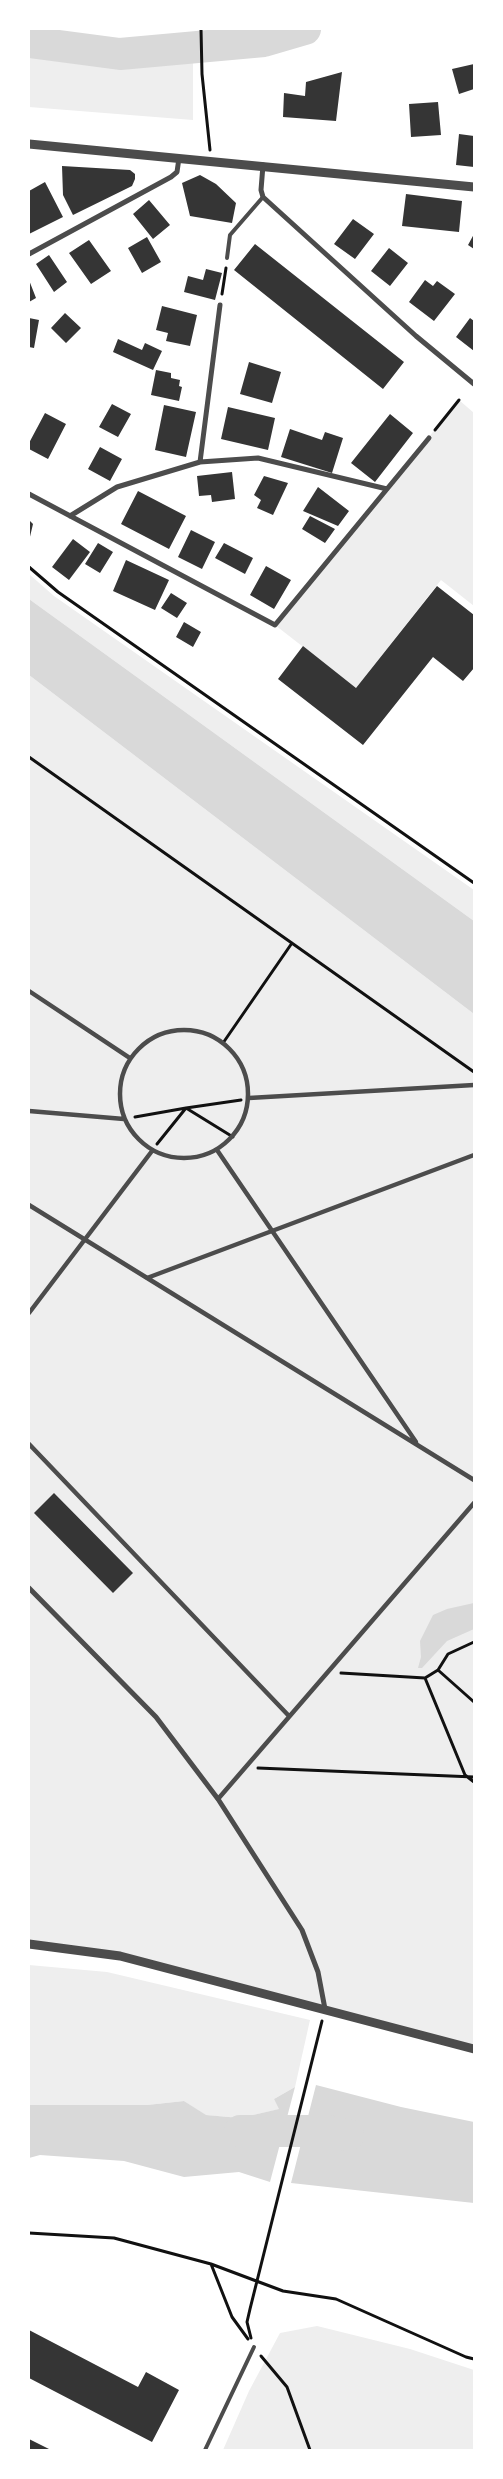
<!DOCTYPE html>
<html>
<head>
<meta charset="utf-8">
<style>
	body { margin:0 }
	#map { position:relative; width:503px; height:2479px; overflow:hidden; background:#fff; font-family:"Exo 2",sans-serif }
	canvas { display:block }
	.frame { position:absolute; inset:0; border:30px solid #fff; pointer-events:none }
</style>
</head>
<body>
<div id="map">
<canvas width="503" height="2479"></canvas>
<div class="frame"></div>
</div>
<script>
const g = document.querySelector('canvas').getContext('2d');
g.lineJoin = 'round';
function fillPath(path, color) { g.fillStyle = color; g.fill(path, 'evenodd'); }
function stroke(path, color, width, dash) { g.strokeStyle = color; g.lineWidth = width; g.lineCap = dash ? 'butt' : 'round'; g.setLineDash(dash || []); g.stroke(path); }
const green = new Path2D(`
	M29 53 116 65 193 57V120L29 107Z
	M459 400 474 413V606L441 580 356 688 275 625Z
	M29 574 54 596 474 890V921L29 599Z
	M29 675 474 1014V2049L120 1956 29 1944Z
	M29 1965 107 1972 310 2020 295 2087 274 2099 280 2109 240 2118 205 2115 184 2101 147 2105H29Z
	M317 2326 410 2349 474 2370V2450H223L249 2391 280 2333Z`);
const water = new Path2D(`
	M29 599 474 921V1014L29 675Z
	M474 1603V1629L447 1641 422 1668H418L421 1657 420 1641 433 1615 447 1609Z
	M316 2085 401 2107 474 2122V2203L291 2183Z
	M295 2087 270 2182 239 2172 184 2177 124 2161 40 2155 29 2158V2105H147L184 2101 206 2115 240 2118 279 2109 274 2099Z`);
const river = new Path2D(`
	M29 42 120 54 264 41 305 29
	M240 2131H327L348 2135`);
const building = new Path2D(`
	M474 64V89L459 94 452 69Z
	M342 72 336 121 283 117 284 93 305 96 306 82Z
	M438 102 441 135 411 137 409 104Z
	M459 134 474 136V167L456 165Z
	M62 166 130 170 135 174V179L132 186 73 215 63 195Z
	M200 175 216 184 236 203 232 223 190 216 182 183Z
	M45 182 63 217 29 234V191Z
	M406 194 462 201 459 232 402 226Z
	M149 200 170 225 153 239 133 214Z
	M353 219 374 234 355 259 334 244Z
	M474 234V249L468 245Z
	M147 237 161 262 142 273 128 248Z
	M89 240 111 271 91 284 69 253Z
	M255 244 404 362 383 389 234 270Z
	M389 248 408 263 390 286 371 271Z
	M49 255 67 282 54 292 36 264Z
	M206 269 222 273 215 300 184 292 188 276 203 280Z
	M29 280 36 298 29 302Z
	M425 280 433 286 437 281 455 294 434 321 409 302Z
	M162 306 197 315 190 346 166 341 168 333 156 330Z
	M65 313 81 328 66 343 51 328Z
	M29 318 39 320 34 348 29 347Z
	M470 318 474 321V351L456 337Z
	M118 339 142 350 145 343 162 351 153 370 113 352Z
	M249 362 281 372 272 403 240 394Z
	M156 370 171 373V378L180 380 179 386 182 387 179 401 151 395Z
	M112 404 131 414 118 437 99 427Z
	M164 405 196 412 186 457 155 450Z
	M228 407 275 418 268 450 221 439Z
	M45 413 66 424 48 459 29 449V443Z
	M390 414 413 433 375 482 351 463Z
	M290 429 322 440 325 432 343 438 332 473 281 457Z
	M100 447 122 459 110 481 88 469Z
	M232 472 235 499 212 502 211 495 199 496 197 476Z
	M264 476 288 483 273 515 257 508 261 500 254 495Z
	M318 487 349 511 338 526 303 511Z
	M138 491 186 516 169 549 121 524Z
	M310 516 335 529 325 543 302 529Z
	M29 520 33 524 29 541Z
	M191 530 215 542 202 569 178 557Z
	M73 539 90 552 69 580 52 567Z
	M98 543 113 552 100 573 85 564Z
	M224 543 253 558 245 574 215 558Z
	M126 560 169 580 155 610 113 591Z
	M266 566 291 580 274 609 250 595Z
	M437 586 474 615V668L463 681 433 657 363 745 278 679 303 646 356 688Z
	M171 593 187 603 177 618 161 608Z
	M184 622 201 632 193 647 176 637Z
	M54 1493 133 1573 113 1593 34 1513Z
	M29 2330 138 2387 146 2372 179 2390 152 2442 29 2378Z
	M29 2439 51 2450H29Z`);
const path = new Path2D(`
	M201 29 202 74 210 150
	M222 294 226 268
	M435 430 459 400
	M29 567 58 592 474 883
	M29 757 474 1072
	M223 1043 292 943
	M135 1117 186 1108 233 1137
	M157 1144 186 1108 241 1100
	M438 1670 474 1702
	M341 1673 425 1678 438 1670 448 1654 474 1642
	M425 1678 465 1775 474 1782
	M258 1768 474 1777
	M29 2233 114 2238 211 2264 283 2291 336 2299 466 2357 474 2359
	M211 2264 232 2317 248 2339
	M251 2338 247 2322 250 2309 322 2021
	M261 2356 287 2387 310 2450`);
const service = new Path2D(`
	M227 258 230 235 263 197
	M205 2450 254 2347`);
const pedestrian = new Path2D(`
	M29 991 130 1058
	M120 1094a64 64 0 1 1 128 0a64 64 0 1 1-128 0Z
	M249 1098 474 1085
	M29 1111 124 1119
	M217 1150 416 1442
	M29 1205 474 1480
	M147 1278 474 1155
	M29 1313 152 1151
	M29 1444 289 1716
	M218 1799 474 1503`);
const minor = new Path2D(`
	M263 165 261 190 263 197 416 336 474 384
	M29 254 171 177 177 172 179 158
	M200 462 220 305
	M29 494 275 625 429 438
	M70 516 117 487 200 462 258 458 387 489
	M29 1588 156 1717 218 1799 302 1930 318 1972 325 2009`);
const tertiary = new Path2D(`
	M29 144 474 187
	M29 1944 120 1956 474 2049`);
fillPath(green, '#eee');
fillPath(water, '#d9d9d9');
stroke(river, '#d9d9d9', 32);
fillPath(building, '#353535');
stroke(path, '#111', 3);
stroke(service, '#4c4c4c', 4);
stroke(pedestrian, '#4c4c4c', 4.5);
stroke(minor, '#4c4c4c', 5);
stroke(tertiary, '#4c4c4c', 9);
</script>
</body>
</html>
